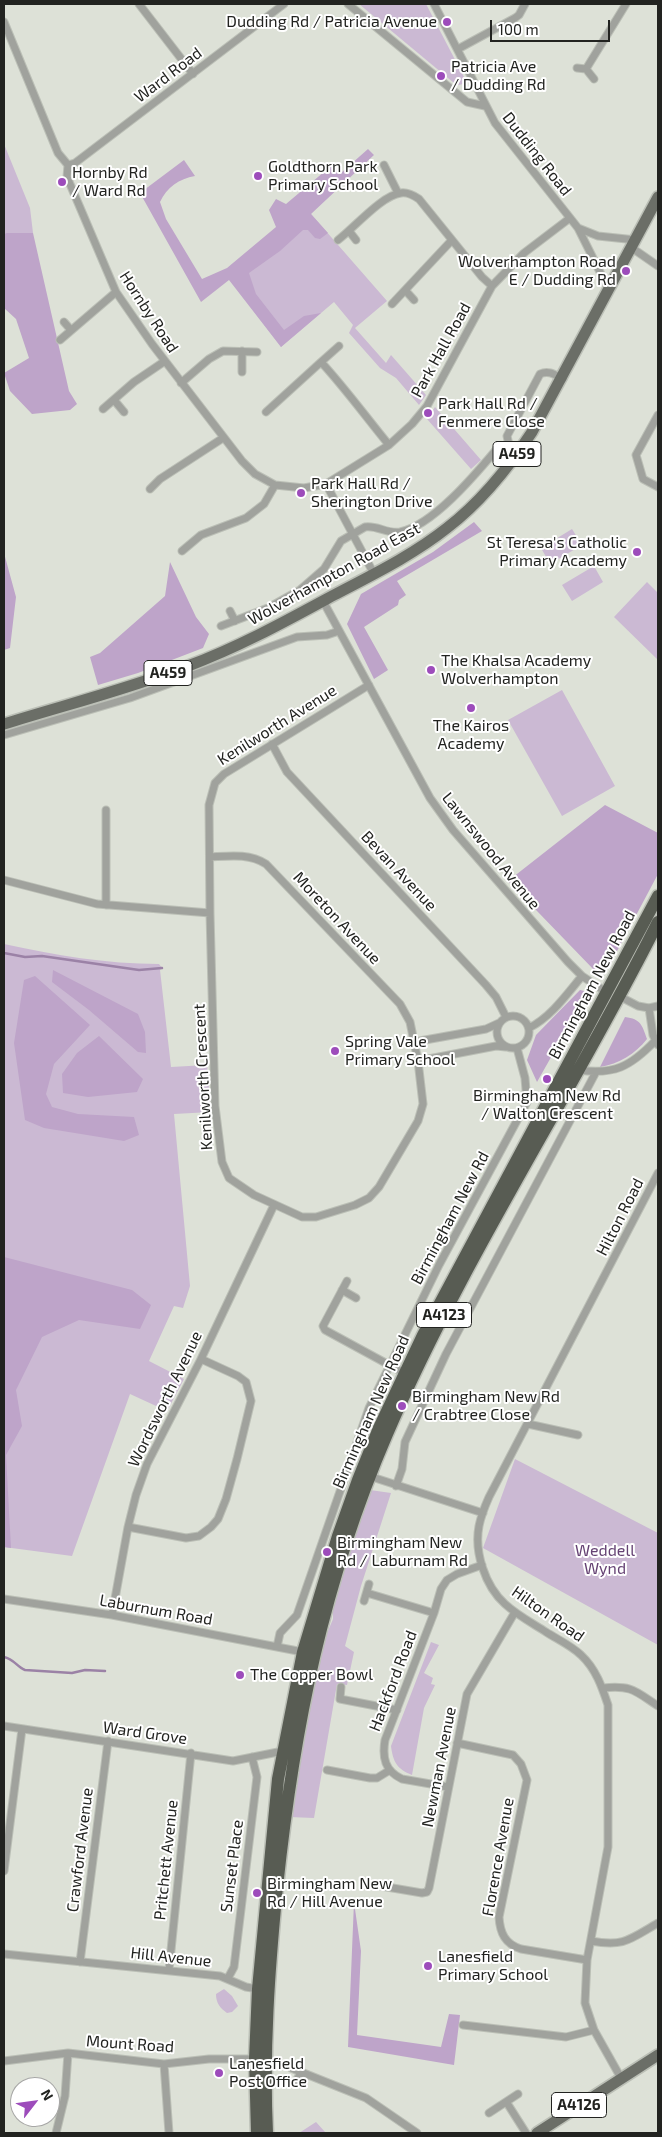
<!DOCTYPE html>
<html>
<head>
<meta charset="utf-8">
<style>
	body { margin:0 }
	#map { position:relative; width:662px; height:2137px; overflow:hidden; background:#dde1d7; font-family:"Exo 2",sans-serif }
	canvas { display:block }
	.frame { position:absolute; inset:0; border:5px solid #222320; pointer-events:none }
	.north { position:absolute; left:10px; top:2077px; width:50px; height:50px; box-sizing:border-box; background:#fff; border:1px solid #a7a7a6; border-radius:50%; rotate:60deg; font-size:14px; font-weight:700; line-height:20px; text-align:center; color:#222320 }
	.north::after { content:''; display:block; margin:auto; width:18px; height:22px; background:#9d4cbb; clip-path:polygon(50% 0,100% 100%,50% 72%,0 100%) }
	.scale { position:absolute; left:490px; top:20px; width:120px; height:22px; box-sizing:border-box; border:2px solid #222320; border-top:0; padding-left:6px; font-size:15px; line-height:18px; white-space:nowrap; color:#222320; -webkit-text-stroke:4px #fff; paint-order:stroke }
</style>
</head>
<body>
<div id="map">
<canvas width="662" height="2137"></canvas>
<div class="frame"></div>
<div class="north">N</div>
<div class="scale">100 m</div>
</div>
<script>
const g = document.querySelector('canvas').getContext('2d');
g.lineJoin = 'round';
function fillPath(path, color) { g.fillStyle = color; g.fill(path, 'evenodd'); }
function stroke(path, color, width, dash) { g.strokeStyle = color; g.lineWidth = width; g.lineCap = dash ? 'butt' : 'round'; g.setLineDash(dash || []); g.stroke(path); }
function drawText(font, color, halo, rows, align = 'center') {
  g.font = font + ' "Exo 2",sans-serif'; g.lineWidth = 4; g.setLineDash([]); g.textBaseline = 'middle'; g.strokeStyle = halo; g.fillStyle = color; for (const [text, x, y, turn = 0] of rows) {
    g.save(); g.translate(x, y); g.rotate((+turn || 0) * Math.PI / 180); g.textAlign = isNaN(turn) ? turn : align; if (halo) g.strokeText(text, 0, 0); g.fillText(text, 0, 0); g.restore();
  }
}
const green = new Path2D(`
	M359 4H426L464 77 463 84 459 85 454 83Z
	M4 144 30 208 33 233 4 234Z
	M311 214 387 301 355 328 386 363 391 355 426 395 419 405 396 378 380 368 349 333 353 325 334 302 281 347 229 279Z
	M435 407 481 460 471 469 427 419Z
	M572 529 582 545 550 564 541 548Z
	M594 566 603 582 572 601 562 585Z
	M647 582 658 593V660L614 617Z
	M562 690 615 786 562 816 508 720Z
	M4 944C55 955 106 964 159 964L162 968 160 970 171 1067 207 1065 211 1112 174 1114 190 1286 183 1308 174 1306 149 1361 184 1379 167 1411 130 1394 72 1556 4 1547Z
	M515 1459 658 1533V1645L483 1548Z
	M370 1490 391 1493 361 1586 345 1646 354 1652 347 1685 337 1684 314 1818 289 1817 320 1650 333 1619V1602L349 1551Z
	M431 1642 439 1645 424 1673 433 1678 431 1684 435 1685 424 1708 412 1775C397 1769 393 1762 391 1746Z
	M224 1989 232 1996 238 2006 232 2012 227 2013C220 2008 216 2003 216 1994Z
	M316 2122 326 2133H299Z`);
const forest = new Path2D(`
	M368 149 374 155 311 214 328 233 320 239 315 238 308 230H303L280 251 249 273 256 294 284 330 304 316 321 313 281 347 229 280 201 302 140 193 184 160 195 176C179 179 167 187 160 202L166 219 202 279 227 268 276 227 269 210 276 199 286 204 331 166 342 172Z
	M7 233H33L69 391 77 404 70 410 32 414 10 391 4 373 29 358 16 319 4 308V234Z
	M474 522 482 531 397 581 406 595 399 600 398 605 364 627 388 670 374 679 347 624 361 594 433 552Z
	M4 553 16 597 10 648 4 650Z
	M170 562 196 617 209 634 203 648 138 673 98 685 90 657 100 653 165 596Z
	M605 805 658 833V874L608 968 603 972H596L508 881Z
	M53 970 138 1014 145 1032 146 1053 138 1052 89 1010 52 982Z
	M35 976 90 1025 54 1064 46 1094 52 1107 78 1114 134 1117 139 1135 124 1141 44 1128 25 1120 14 1043 24 980Z
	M580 990 588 992 537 1082 527 1060 536 1035Z
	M625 1017C641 1019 642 1025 647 1039 635 1054 619 1064 600 1067Z
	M99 1036 143 1079 137 1092 88 1097 63 1093 62 1074 77 1053Z
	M4 1257 132 1290 151 1305 140 1329 79 1320 42 1337 16 1390 22 1426 6 1455 11 1548 4 1547Z
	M354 1902 361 1951 357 2035 441 2047 449 2014 460 2015 454 2065 348 2047Z`);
const stream = new Path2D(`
	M4 953 25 957 42 956 139 970 162 968
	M4 1657C14 1659 17 1667 25 1670L72 1673 85 1670 105 1671`);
const street = new Path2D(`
	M139 4 193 74
	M348 4 467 102 485 106
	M434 4 495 123 578 228 609 290
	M4 22 58 153 68 165 67 177 116 292 152 344 242 461 255 474 275 485 304 488 326 484 389 445 412 424 427 406 492 286 524 253 570 218
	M458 49 515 18 519 15 525 4
	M577 68 586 69 594 79
	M586 69 626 4
	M68 165 75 163 284 4
	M384 165 398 193
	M578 228 598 236 636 240
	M349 231 356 240
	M338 240C354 228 382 195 401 193 407 192 413 195 419 199L482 277 492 286
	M632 248 658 266
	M405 290 414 300
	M392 304 452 240
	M64 322 71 330
	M60 340 116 292
	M242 351V372
	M321 362 339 346
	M181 383 209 359 223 351 257 352
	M114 400 124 412
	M103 409 134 382 165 361
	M266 412 321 362C345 388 366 417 389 445
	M658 415 636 455 643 479 658 487
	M517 454 509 445 507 436 540 374C549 370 555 375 563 379
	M326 484 374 574
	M150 489 160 479 223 438
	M182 551 201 535 246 518 264 504 275 485
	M323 601 430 798 453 830 568 962 582 976 606 992
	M230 611 235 621
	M221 626 268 608 300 590 324 569 341 541 365 527C377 525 387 534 400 532 432 526 475 475 496 450
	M4 735 130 698 297 637 327 635 339 631
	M272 744 287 772 486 985 496 997 506 1017
	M106 810V905
	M210 857C229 856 249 853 266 864L400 1004 410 1022 418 1061 423 1104 418 1121 379 1187 369 1198 355 1205 316 1217H302L254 1195 229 1178 222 1162 215 1106 210 913 209 805 215 783 224 774 369 685
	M4 880 97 904 210 913
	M619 996 638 1006 649 1008 653 1035 658 1045
	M649 1008 658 1006
	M497 1032a16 16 0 1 1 32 0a16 16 0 1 1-32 0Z
	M529 1028C551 1017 567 994 582 976
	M414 1042 486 1029 499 1023
	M418 1061 496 1046 506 1047
	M578 1070C614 1075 630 1067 655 1041
	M347 1281 323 1326 325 1330 404 1373
	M342 1290 356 1298
	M528 1424 578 1435
	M369 1476 483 1513
	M396 1486 402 1469 405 1442 446 1354 596 1072
	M128 1527 186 1538 199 1536 211 1527 218 1519 226 1499 237 1459 251 1401 246 1382 238 1376 201 1359
	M367 1593 434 1613
	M4 1599 112 1615 303 1652
	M364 1601 369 1584
	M112 1615 128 1527 136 1495 147 1464 201 1359 274 1205
	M277 1647 280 1633 297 1615 369 1408 439 1265 527 1102 525 1078 517 1048
	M341 1687 340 1699 397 1710
	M603 1688C632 1685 635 1691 658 1706
	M4 1726 233 1761 283 1751
	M457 1743 513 1755 521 1764 527 1780 499 1917C500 1933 505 1944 521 1949L587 1960
	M327 1770 370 1778H377L390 1770
	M448 1787 402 1779C385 1771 382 1758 385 1740L434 1613 441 1589 447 1580 457 1574 482 1565
	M4 1871 22 1729
	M381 1886 422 1893 427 1892 429 1888 467 1694 515 1612
	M591 1941C625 1947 630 1939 658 1923
	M4 1954 220 1976 246 1987 258 1989
	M80 1962 108 1741
	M169 1970 191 1753
	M228 1978 234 1967 257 1777 252 1757
	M463 2025 566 2037 594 2030
	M4 2061 68 2053 164 2064 209 2059H255
	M164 2064 169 2133
	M291 2068 366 2098 417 2133
	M621 2078 594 2030 585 2003 587 1960 608 1847V1705C602 1687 596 1669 581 1655 572 1646 557 1639 546 1632 532 1623 517 1615 505 1604 485 1586 474 1552 479 1526 481 1516 485 1506 489 1497L658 1173
	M296 2081 301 2073
	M507 2103 526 2133
	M489 2113 518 2094
	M56 2133 65 2096 68 2053`);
const primary = new Path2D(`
	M4 724C65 705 128 689 188 666 239 647 286 621 334 595 372 575 413 555 447 528 481 502 509 467 532 432L658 197
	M537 2133 658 2055`);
const highway = new Path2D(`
	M257 2133 255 2059 258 1989 278 1779 303 1652 338 1536 358 1480 379 1428 423 1335 658 896
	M267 2133C263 2050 269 1969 277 1887 294 1727 323 1582 387 1434 464 1256 571 1095 658 922`);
const markers = [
	[447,22,5,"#9d4cbb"],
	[441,76,5,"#9d4cbb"],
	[258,176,5,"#9d4cbb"],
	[62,182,5,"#9d4cbb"],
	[626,271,5,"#9d4cbb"],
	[428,413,5,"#9d4cbb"],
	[301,493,5,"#9d4cbb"],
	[637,552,5,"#9d4cbb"],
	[431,670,5,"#9d4cbb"],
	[471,708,5,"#9d4cbb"],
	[335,1051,5,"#9d4cbb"],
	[547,1079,5,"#9d4cbb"],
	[402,1406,5,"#9d4cbb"],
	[327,1552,5,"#9d4cbb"],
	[240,1675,5,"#9d4cbb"],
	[257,1893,5,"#9d4cbb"],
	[428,1966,5,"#9d4cbb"],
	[219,2073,5,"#9d4cbb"]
];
const shields = [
	[517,454,48],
	[168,673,48],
	[444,1315,55],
	[579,2105,55]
];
const shieldNames = [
	["A459",517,454],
	["A459",168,673],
	["A4123",444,1315],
	["A4126",579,2105]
];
const poiNames = [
	["Dudding Rd / Patricia Avenue",437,22,"right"],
	["Patricia Ave",451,67],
	["/ Dudding Rd",451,85],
	["Goldthorn Park",268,167],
	["Primary School",268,185],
	["Hornby Rd",72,173],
	["/ Ward Rd",72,191],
	["Wolverhampton Road",616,262,"right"],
	["E / Dudding Rd",616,280,"right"],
	["Park Hall Rd /",438,404],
	["Fenmere Close",438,422],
	["Park Hall Rd /",311,484],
	["Sherington Drive",311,502],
	["St Teresa's Catholic",627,543,"right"],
	["Primary Academy",627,561,"right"],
	["The Khalsa Academy",441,661],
	["Wolverhampton",441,679],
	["The Kairos",471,726,"center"],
	["Academy",471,744,"center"],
	["Spring Vale",345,1042],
	["Primary School",345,1060],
	["Birmingham New Rd",547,1096,"center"],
	["/ Walton Crescent",547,1114,"center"],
	["Birmingham New Rd",412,1397],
	["/ Crabtree Close",412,1415],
	["Birmingham New",337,1543],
	["Rd / Laburnam Rd",337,1561],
	["The Copper Bowl",250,1675],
	["Birmingham New",267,1884],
	["Rd / Hill Avenue",267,1902],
	["Lanesfield",438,1957],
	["Primary School",438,1975],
	["Lanesfield",229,2064],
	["Post Office",229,2082]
];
const streetNames = [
	["Ward Road",168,75,-37],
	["Dudding Road",537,154,52],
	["Hornby Road",149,312,57],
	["Park Hall Road",441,350,-61],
	["Wolverhampton Road East",334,574,-29],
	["Kenilworth Avenue",277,725,-32],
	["Lawnswood Avenue",491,851,51],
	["Bevan Avenue",399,871,47],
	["Moreton Avenue",337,918,47],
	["Birmingham New Road",592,985,-62],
	["Kenilworth Crescent",203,1077,-93],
	["Hilton Road",620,1217,-63],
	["Birmingham New Rd",450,1218,-62],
	["Wordsworth Avenue",165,1399,-64],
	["Birmingham New Road",371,1412,-66],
	["Laburnum Road",156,1610,10],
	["Hilton Road",548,1614,35],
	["Hackford Road",393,1681,-69],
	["Ward Grove",145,1733,8],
	["Newman Avenue",439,1767,-79],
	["Crawford Avenue",80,1850,-83],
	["Florence Avenue",498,1857,-80],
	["Pritchett Avenue",166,1860,-84],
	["Sunset Place",232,1866,-83],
	["Hill Avenue",171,1957,6],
	["Mount Road",130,2044,4]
];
const parkNames = [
	["Weddell",605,1551],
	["Wynd",605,1569]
];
fillPath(green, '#cbb9d3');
fillPath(forest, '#bea4c9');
stroke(stream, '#9b82a6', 2.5);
stroke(street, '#bbbfb6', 9);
stroke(primary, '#bbbfb6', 14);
stroke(highway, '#bbbfb6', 15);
stroke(street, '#a0a29d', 7);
stroke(primary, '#6b6e67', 11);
stroke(highway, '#585c53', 12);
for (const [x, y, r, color] of markers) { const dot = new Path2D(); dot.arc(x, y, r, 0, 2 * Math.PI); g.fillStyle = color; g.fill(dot); stroke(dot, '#fff', 2); }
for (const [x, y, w] of shields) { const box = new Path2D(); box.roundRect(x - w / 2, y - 12.5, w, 25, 4); g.fillStyle = '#fff'; g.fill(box); stroke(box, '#222320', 1); }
drawText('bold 15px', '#222320', null, shieldNames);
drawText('16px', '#222320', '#fff', poiNames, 'left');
drawText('16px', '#222320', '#fff', streetNames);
drawText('16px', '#654273', '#fff', parkNames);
</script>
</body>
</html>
